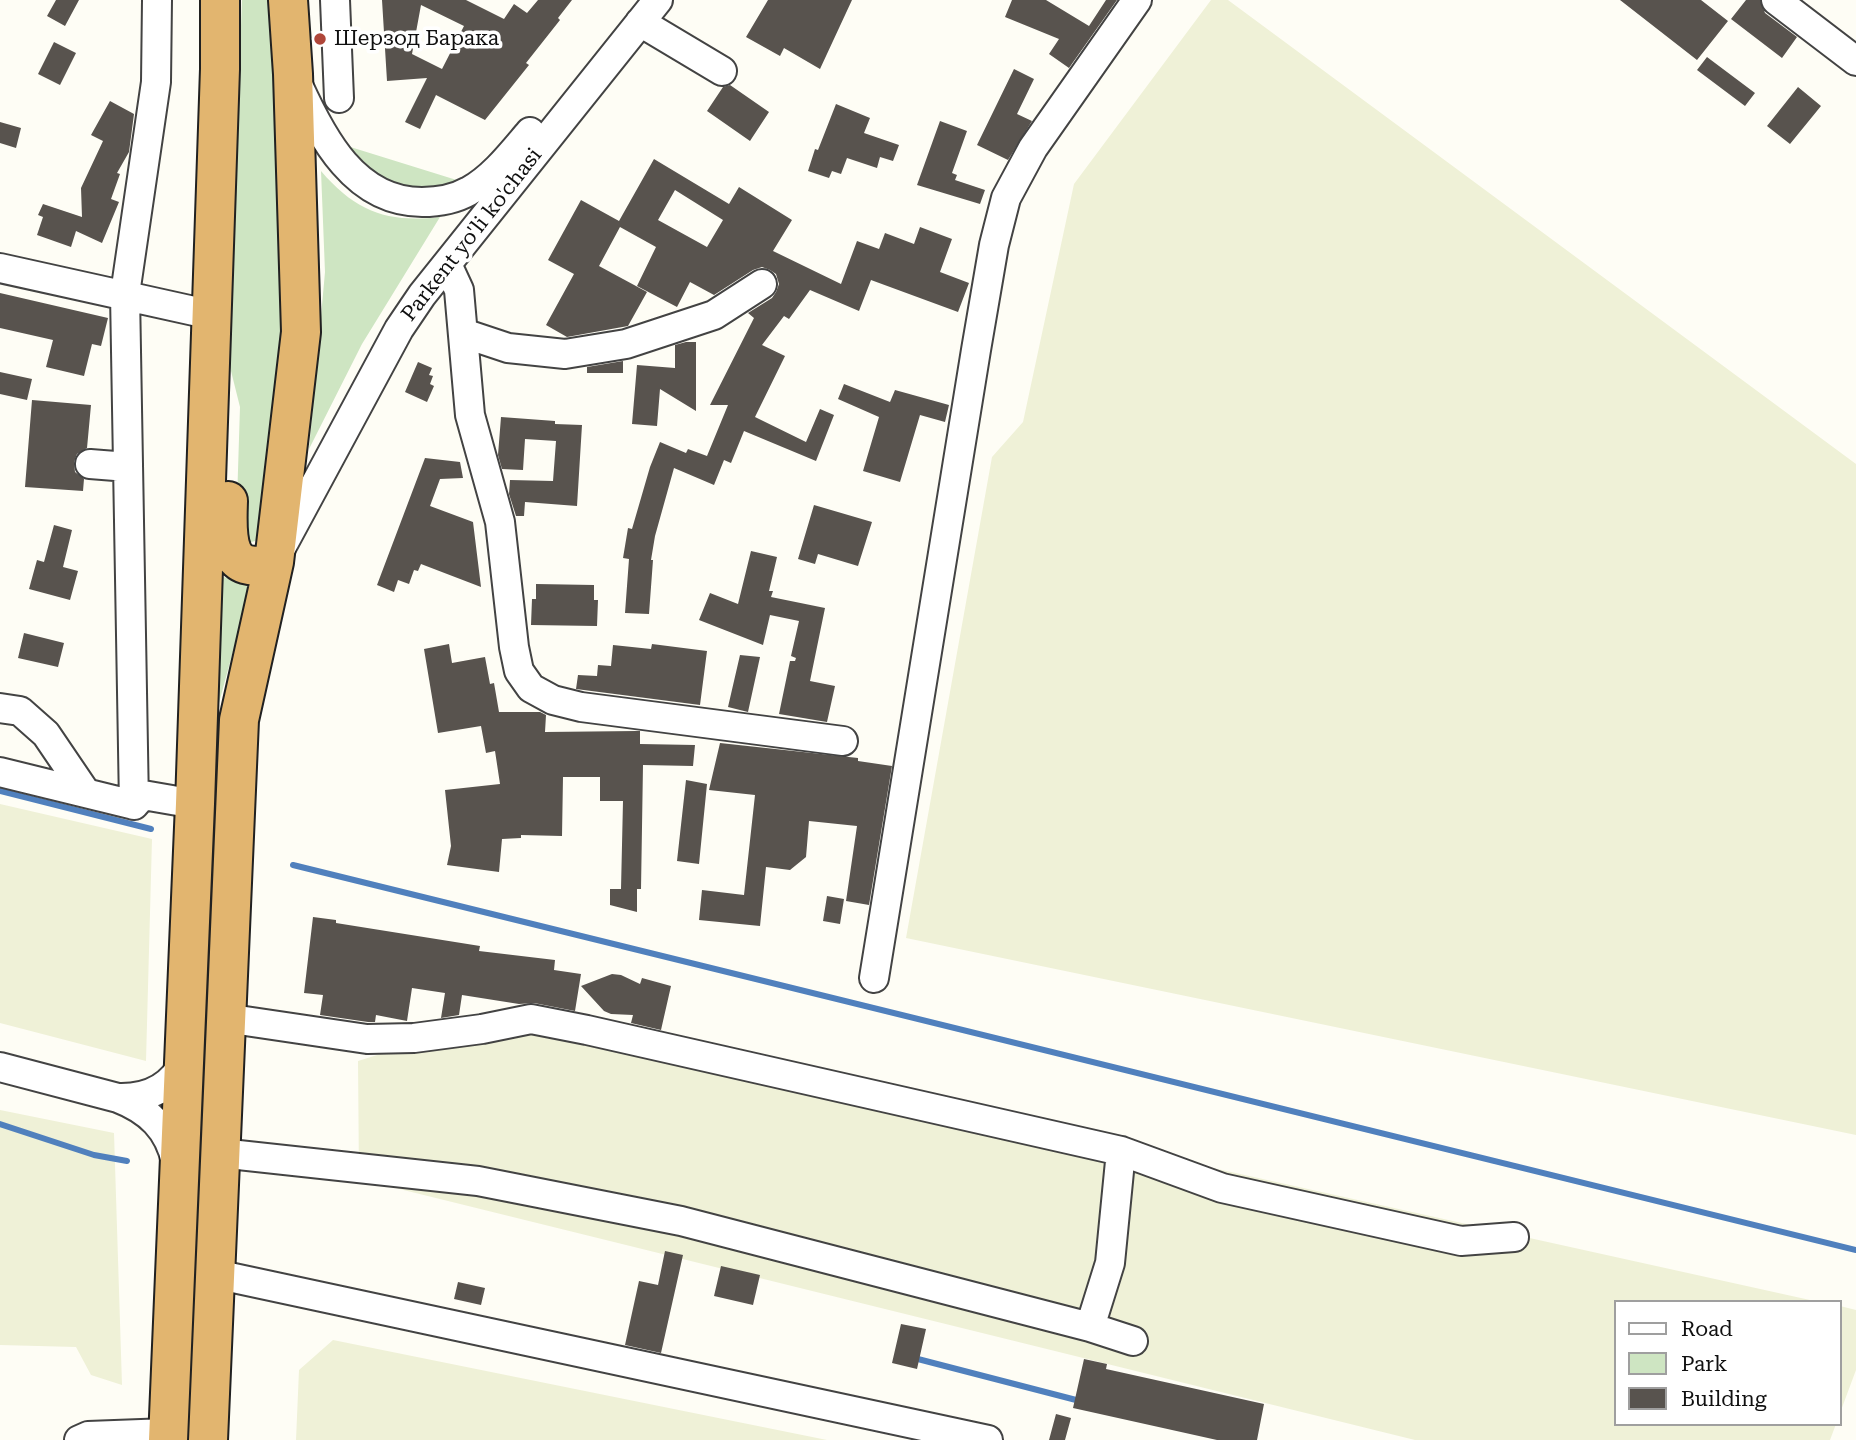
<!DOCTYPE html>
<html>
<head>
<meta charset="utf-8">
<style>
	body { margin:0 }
	#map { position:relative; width:1856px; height:1440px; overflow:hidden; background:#fefdf5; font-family:"Roboto Serif",serif }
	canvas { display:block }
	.legend { position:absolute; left:1614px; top:1300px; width:228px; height:126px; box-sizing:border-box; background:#fff; border:2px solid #9f9f9f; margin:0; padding:9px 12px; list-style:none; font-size:21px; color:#101010 }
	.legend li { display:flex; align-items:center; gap:14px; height:35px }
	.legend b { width:35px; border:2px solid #9f9f9f }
</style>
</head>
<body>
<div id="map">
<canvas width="1856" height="1440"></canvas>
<ul class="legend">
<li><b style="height:9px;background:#fff"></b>Road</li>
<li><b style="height:19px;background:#cee5c2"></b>Park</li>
<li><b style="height:19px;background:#58534e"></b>Building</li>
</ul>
</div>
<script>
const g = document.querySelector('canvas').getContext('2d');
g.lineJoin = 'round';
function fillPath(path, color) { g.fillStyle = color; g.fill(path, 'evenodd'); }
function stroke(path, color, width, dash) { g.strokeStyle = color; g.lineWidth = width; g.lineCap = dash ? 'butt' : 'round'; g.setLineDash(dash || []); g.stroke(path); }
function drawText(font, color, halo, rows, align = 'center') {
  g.font = font + ' "Roboto Serif",serif'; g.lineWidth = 7; g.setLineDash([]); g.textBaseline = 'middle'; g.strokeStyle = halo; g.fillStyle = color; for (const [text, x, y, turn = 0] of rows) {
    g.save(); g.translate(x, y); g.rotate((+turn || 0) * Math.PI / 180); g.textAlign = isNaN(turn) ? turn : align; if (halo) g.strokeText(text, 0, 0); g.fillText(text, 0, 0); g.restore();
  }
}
const farmland = new Path2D(`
	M1211 0H1228L1856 464V1135L906 938 992 457 1023 422 1074 184Z
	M0 804 152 839 146 1061 0 1023Z
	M512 1013 1819 1302H1616V1424H1836L1830 1440H1415L359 1179 358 1061Z
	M0 1110 114 1133 122 1385 91 1375 76 1347 0 1345Z
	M1840 1306 1856 1310V1370L1840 1413Z
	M333 1340 827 1440H296L299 1370Z`);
const green = new Path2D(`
	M242 0H271L277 73 282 327 260 534 255 541 248 543 236 533 240 407 228 359Z
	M344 145 463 182 433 191 383 182Z
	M321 171C356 212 388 223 440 217L362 344 309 449 325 272Z
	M218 575 235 581H252L216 714Z`);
const stream = new Path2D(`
	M0 791 151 829
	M293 865 1856 1250
	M0 1124 94 1155 127 1161
	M914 1358 1080 1401`);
const building = new Path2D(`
	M56 0H79L65 26 47 16Z
	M382 0H466L504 19 514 4 527 13 538 0H572L558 18 560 20 526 63 529 65 485 120 436 95 420 129 405 122 427 78 387 81ZM421 5 464 26 442 69 412 54Z
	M768 0H852L820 69 784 48 780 56 746 37Z
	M1012 0H1046L1089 26 1106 0H1117L1069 68 1049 54 1059 39 1005 17Z
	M1620 0H1701L1728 21 1697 60Z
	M1746 0H1760L1765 13 1797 37 1782 58 1731 19Z
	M54 42 76 53 60 85 38 74Z
	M1707 57 1755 93 1745 106 1697 70Z
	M1014 69 1034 79 1017 114 1032 121 1008 160 977 145Z
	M730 85 769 112 750 141 707 111 723 87Z
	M1798 87 1821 106 1790 144 1767 126Z
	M110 101 134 114 129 152 117 173 120 174 111 199 119 202 102 243 76 231 71 247 37 235 43 217 38 215 43 204 82 217 81 188 103 141 91 135Z
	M836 104 870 118 864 133 899 145 893 161 880 157 877 168 847 158 841 174 832 171 829 178 808 171 815 149 818 150Z
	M940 121 967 131 952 173 957 175 955 180 985 190 980 204 917 185Z
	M0 122 21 128 16 148 0 143Z
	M654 159 729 204 739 187 792 220 773 251 841 284 857 241 879 249 885 233 914 244 920 227 952 239 940 272 969 283 958 312 871 280 859 311 810 290 789 319 784 316 762 345 785 356 755 417 806 442 820 409 834 415 816 461 744 431 731 463 724 460 714 485 674 468 655 536 651 560H653L649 614 625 613 629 559 623 558 628 528 632 529 650 467 660 442 686 453 688 449 707 456 728 405H710L754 318 748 313 772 298 776 292 779 284 776 274 770 270 762 267 753 270 714 295 690 282 677 307 637 286 656 247 620 227 599 266 647 292 628 326 567 337 546 325 574 274 548 260 581 200 619 221ZM675 190 723 220 707 247 658 220Z
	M0 293 108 318 101 346 92 344 84 376 46 367 53 340 0 328Z
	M686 342H696V411L660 389 657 426 632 424 637 365 675 368V345Z
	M623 361V373H587V367Z
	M418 362 432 368 429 375 433 376 430 384 434 386 427 402 405 392Z
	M0 372 32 379 27 400 0 394Z
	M844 384 890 402 895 390 949 405 945 422 920 415 900 482 863 471 879 417 838 399Z
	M32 400 91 405 87 448 77 454 74 462 75 472 84 479 83 491 25 487Z
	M501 417 555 421V424L582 425 577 506 525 502 524 516H516L509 494 510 480 553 481 556 441 525 439 523 470 502 469 498 455Z
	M425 458 460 462 463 478 440 479 430 506 473 522 481 587 421 564 418 571 414 570 409 584 398 580 394 592 377 585Z
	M814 505 872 522 858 566 818 554 815 564 798 559Z
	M54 525 72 530 63 567 78 571 70 600 29 589 37 560 44 562Z
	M751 551 777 557 769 591H773L771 597 825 608 810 681 835 686 827 722 779 714 790 661H795L796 658 791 656 799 621 770 615 763 645 699 620 710 593 738 604Z
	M536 584 594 585V600H598L597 626 531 625 532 599H536Z
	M24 633 64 643 58 667 18 658Z
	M449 644 452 663 485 657 490 684 494 683 499 712H540L546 715 545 732 637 731H640V744L695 745 693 766 643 765 641 889H637V912L610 905V889H621L623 801H600V777H563L562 836 521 835V838L502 839 499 872 447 865 451 846 445 790 500 784 495 751 486 753 481 726 438 733 424 649Z
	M652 644 707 651 700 705 576 689 578 675 597 676 598 665 611 666 613 645 651 649Z
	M740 655 760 657 748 712 728 707Z
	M720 743 858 758V761L892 766 869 905 846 901 857 826 809 821 806 857 790 870 766 867 760 926 699 920 702 890 744 895 755 795 709 790Z
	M686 780 707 784 699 864 677 861Z
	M827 896 844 899 840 924 823 921Z
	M313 917 336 920V923L480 946 479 951 555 960 554 970 581 974 575 1011 534 1003 519 1004 462 995 459 1015 441 1018 445 993 412 988 407 1021 376 1015 375 1022H368L320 1015 323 995 304 993Z
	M612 974 621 975 640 984 642 978 671 986 661 1030 631 1023 633 1015 611 1014 604 1011 581 986Z
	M665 1251 683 1255 661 1353 625 1345 639 1281 658 1285Z
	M721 1266 760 1275 753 1305 714 1296Z
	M458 1282 485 1288 481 1305 454 1299Z
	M901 1324 926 1329 917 1369 892 1363Z
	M1084 1359 1107 1364 1106 1369 1264 1404 1257 1440H1217L1073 1408Z
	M1056 1414 1071 1418 1065 1440H1049Z`);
const minor = new Path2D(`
	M335 0 339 98
	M1776 0 1856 61
	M640 22 722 71
	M298 85C322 138 355 202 422 202 438 202 455 199 469 191 493 178 512 153 530 132
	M447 264 459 290 470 415 500 522 514 647 519 671 531 688 553 700 581 707 843 741
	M0 268 212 315
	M463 333 508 348 565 354 626 344 714 315 762 284
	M90 464 128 467
	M282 546 399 329 422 295 658 0
	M0 708 20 711 46 734 86 793
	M0 772 134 805
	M134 805 125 294 156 82 157 0
	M134 805 143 795 195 804
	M874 978 976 350 994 245 1006 198 1033 148 1137 0
	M225 1018 367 1039 414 1038 482 1029 531 1019 587 1030 1121 1151 1222 1188 1461 1241 1514 1237
	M0 1067 118 1098C149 1110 169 1129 176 1162
	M118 1098C148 1099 172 1088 185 1060
	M220 1153 478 1181 681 1221 1090 1327 1133 1341
	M215 1274 988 1440
	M1090 1327 1110 1263 1121 1151
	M79 1440 88 1436 168 1433`);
const highway = new Path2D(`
	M228 501C227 533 223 579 274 562
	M168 1440 195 804 220 69V0
	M208 1440 239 720 274 562 301 332 293 74 288 0`);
const markers = [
	[320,39,7,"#af4639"]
];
const poiNames = [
	["Шерзод Барака",334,39]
];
const streetNames = [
	["Parkent yo'li ko'chasi",472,235,-52]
];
fillPath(farmland, '#eff1d7');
fillPath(green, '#cee5c2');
stroke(stream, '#5080bd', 6);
fillPath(building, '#58534e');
stroke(minor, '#434343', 32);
stroke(highway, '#212121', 42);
stroke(minor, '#fff', 28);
stroke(highway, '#e2b56f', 38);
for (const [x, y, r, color] of markers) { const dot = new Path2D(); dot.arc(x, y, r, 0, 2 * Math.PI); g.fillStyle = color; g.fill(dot); stroke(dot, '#fff', 2.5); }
drawText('21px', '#101010', '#fff', poiNames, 'left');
drawText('21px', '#101010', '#fff', streetNames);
</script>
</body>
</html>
